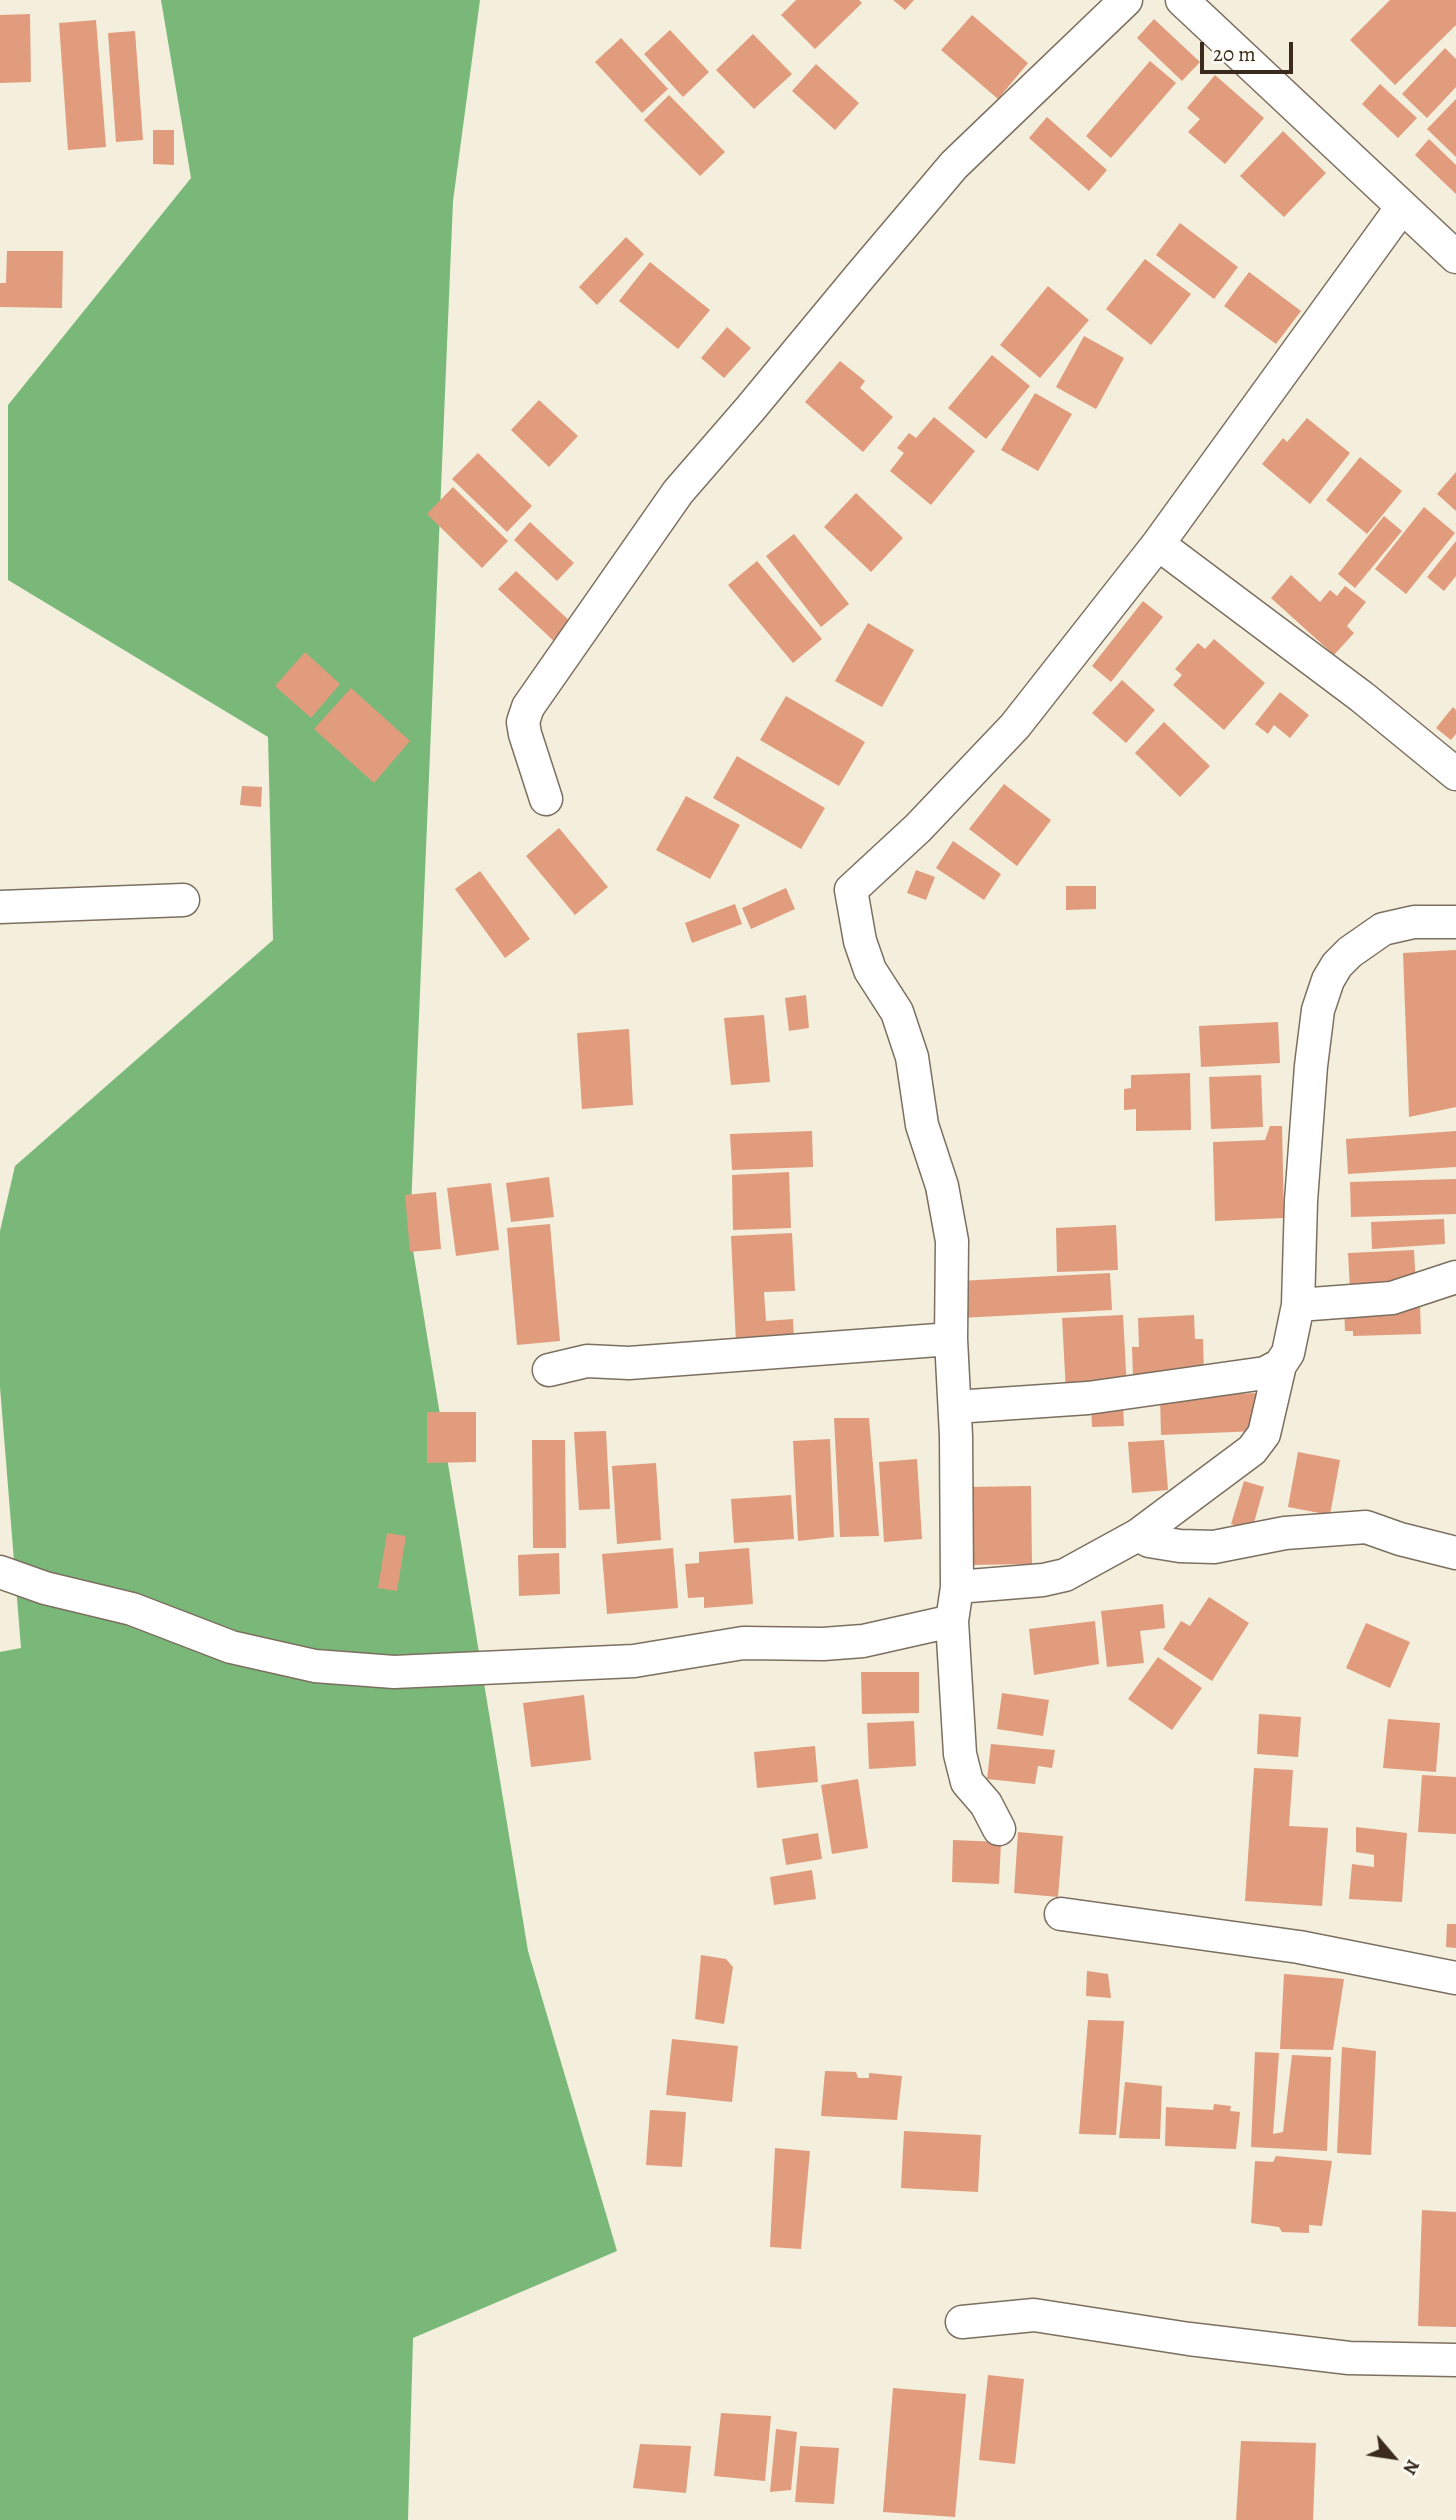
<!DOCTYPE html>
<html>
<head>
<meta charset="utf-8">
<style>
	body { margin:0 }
	#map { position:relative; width:1456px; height:2520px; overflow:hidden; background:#f4efdc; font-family:Alegreya,serif }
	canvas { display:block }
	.north { position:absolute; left:1358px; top:2422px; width:70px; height:70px; -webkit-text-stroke:5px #fdfcf7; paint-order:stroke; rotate:119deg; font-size:19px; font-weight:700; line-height:28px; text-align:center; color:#3b2a1e }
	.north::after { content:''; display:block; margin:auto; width:24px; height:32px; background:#3b2a1e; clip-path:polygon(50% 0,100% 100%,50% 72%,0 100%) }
	.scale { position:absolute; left:1200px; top:42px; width:93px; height:32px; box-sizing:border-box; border:4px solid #3b2a1e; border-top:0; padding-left:9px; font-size:21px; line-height:24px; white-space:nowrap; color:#3b2a1e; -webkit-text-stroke:5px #fdfcf7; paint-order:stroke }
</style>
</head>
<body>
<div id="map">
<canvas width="1456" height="2520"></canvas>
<div class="north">N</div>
<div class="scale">20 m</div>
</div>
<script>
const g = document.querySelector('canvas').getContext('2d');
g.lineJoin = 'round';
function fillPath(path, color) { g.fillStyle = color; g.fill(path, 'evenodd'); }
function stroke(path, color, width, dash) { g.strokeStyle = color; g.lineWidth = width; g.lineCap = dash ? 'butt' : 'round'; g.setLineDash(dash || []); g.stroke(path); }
const forest = new Path2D(`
	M161 0H480L453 201 410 1232 528 1951 617 2251 413 2338 408 2520H0V1652L21 1648 0 1387V1231L15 1166 273 940 268 737 8 580V405L191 178Z`);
const building = new Path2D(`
	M796 0H859L862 3 815 49 781 15Z
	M893 0H914L905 10Z
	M1390 0H1456V25L1395 85 1350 40Z
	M30 14 31 82 0 83V15Z
	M972 15 1028 63 998 99 941 50Z
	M1154 19 1200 62 1182 81 1137 38Z
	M96 20 106 147 68 150 59 23Z
	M670 30 709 72 683 97 644 54Z
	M135 31 143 140 116 142 108 33Z
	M753 34 792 74 754 109 716 70Z
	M621 38 668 89 642 113 595 62Z
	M1445 48 1456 59V87L1427 118 1402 94Z
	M1150 61 1176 83 1111 158 1086 136Z
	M816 64 859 103 835 130 792 91Z
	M1215 75 1264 118 1225 164 1188 132 1200 119 1187 108Z
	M1380 84 1417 118 1398 138 1362 104Z
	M669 95 725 152 700 176 644 120Z
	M1456 99V157L1427 129Z
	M1047 117 1107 170 1089 191 1029 138Z
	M153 130H174V165L153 164Z
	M1283 131 1326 173 1284 217 1240 176Z
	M1429 139 1456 165V194L1415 155Z
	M1180 223 1238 267 1214 299 1156 255Z
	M626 237 644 254 597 305 579 287Z
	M7 251H63L62 308 0 307V283H6Z
	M1145 259 1191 294 1151 345 1106 309Z
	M650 262 710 310 678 349 619 301Z
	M1249 272 1301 311 1276 344 1224 306Z
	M1048 286 1089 320 1040 378 1000 345Z
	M727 327 751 348 724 378 701 358Z
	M1084 336 1124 358 1096 409 1056 387Z
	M992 355 1030 386 986 439 948 408Z
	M840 361 865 381 860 388 893 417 863 452 805 402Z
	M1035 393 1072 414 1038 471 1001 450Z
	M539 400 578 436 549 467 511 430Z
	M934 417 975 451 931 505 890 471 904 453 897 448 909 433 916 438Z
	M1307 418 1350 453 1310 504 1262 464 1283 438 1287 442Z
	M478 453 532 506 507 532 452 479Z
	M1360 457 1402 491 1367 534 1326 500Z
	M1456 472V511L1437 494Z
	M453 487 508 541 482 568 427 514Z
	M856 493 903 538 871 572 824 527Z
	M1424 507 1455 533 1406 594 1375 569Z
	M1384 516 1402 531 1355 588 1338 574Z
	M530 522 574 563 557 581 514 540Z
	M794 534 849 604 821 627 766 556Z
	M1456 541V576L1444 591 1427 577Z
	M757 561 822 639 793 663 728 585Z
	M516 571 573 624 556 643 498 589Z
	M1291 575 1320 602 1330 590 1337 596 1345 586 1366 602 1347 626 1354 633 1334 655 1271 598Z
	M1143 601 1163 617 1111 682 1092 666Z
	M868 623 914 650 882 707 835 681Z
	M1214 639 1265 683 1224 730 1173 685 1182 675 1175 669 1198 643 1205 649Z
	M305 652 340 684 311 718 275 686Z
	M1122 680 1155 710 1126 743 1092 713Z
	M351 688 410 741 374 783 314 729Z
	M1280 692 1309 715 1290 738 1274 725 1268 734 1255 724Z
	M786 696 865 742 839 786 760 740Z
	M1453 707 1456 710V734L1451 740 1436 728Z
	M1164 722 1210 766 1180 797 1135 753Z
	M737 756 825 808 801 849 713 798Z
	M1004 784 1051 820 1017 866 969 829Z
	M242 786 262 787 261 807 240 805Z
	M686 796 740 825 710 879 656 850Z
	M559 828 608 887 575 915 526 856Z
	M953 841 1001 874 984 900 936 868Z
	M916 870 935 877 926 900 907 893Z
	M480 871 530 939 505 958 455 889Z
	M1066 886H1096V909L1066 910Z
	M786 888 795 909 751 929 742 908Z
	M735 904 742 924 692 943 685 923Z
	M1456 950V1107L1409 1117 1403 953Z
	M806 995 809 1028 789 1031 785 998Z
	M764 1015 770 1082 731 1085 724 1018Z
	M1278 1022 1280 1063 1201 1067 1199 1026Z
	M629 1029 633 1105 582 1109 577 1033Z
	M1190 1073 1191 1130 1136 1131V1109L1124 1110V1089L1131 1088V1075Z
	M1261 1075 1263 1127 1211 1129 1209 1077Z
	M1270 1126H1282L1284 1218 1215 1221 1213 1142 1265 1140Z
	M812 1131 813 1167 732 1170 730 1134Z
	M1456 1131V1167L1348 1174 1346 1139Z
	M789 1172 791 1228 733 1230 732 1175Z
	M549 1177 554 1217 511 1222 506 1183Z
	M1456 1179V1214L1351 1217 1350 1182Z
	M491 1183 499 1250 456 1256 447 1188Z
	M436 1192 441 1249 410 1252 405 1195Z
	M1444 1219 1445 1244 1372 1249 1371 1222Z
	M550 1224 560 1341 517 1345 507 1228Z
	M1116 1225 1118 1270 1057 1272 1056 1228Z
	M792 1233 795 1291 764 1292 766 1321 793 1319 794 1340 736 1343 731 1236Z
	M1414 1250 1416 1288 1350 1290 1348 1253Z
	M1110 1273 1112 1310 961 1318 959 1281Z
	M1420 1304 1421 1334 1353 1336V1331H1345L1344 1306Z
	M1123 1315 1127 1389 1066 1392 1062 1318Z
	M1194 1315 1195 1339H1203L1204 1374 1133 1377 1132 1347H1139L1138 1318Z
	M1257 1393 1258 1431 1161 1435 1160 1397Z
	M1123 1403 1124 1426 1092 1427 1091 1404Z
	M427 1412H476V1462L427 1463Z
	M834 1418H869L879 1536 840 1537Z
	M606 1431 610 1509 579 1510 574 1432Z
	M830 1439 834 1537 798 1541 793 1441Z
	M532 1440H565L566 1548H533Z
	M1164 1440 1168 1490 1132 1493 1128 1442Z
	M1298 1452 1340 1460 1330 1515 1288 1507Z
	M917 1459 922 1539 884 1542 879 1462Z
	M656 1463 661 1540 617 1544 612 1466Z
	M1244 1481 1264 1487 1252 1530 1231 1524Z
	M1031 1486 1032 1564 968 1565 966 1487Z
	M791 1495 794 1539 734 1543 731 1499Z
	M387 1533 406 1536 397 1591 378 1588Z
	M673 1548 678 1608 607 1614 602 1554Z
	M749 1548 753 1604 704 1608V1597L688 1598 685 1564 699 1563V1552Z
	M559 1553 560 1594 519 1596 518 1555Z
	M1209 1597 1249 1623 1212 1681 1163 1649 1181 1621 1190 1626Z
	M1163 1604 1165 1628 1140 1631 1144 1663 1107 1667 1101 1611Z
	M1095 1621 1099 1664 1034 1675 1029 1629Z
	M1366 1623 1410 1642 1390 1688 1346 1668Z
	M1158 1657 1202 1688 1172 1730 1128 1699Z
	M861 1672H919V1713L862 1714Z
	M1002 1693 1049 1700 1043 1736 997 1729Z
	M584 1695 591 1760 531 1767 523 1703Z
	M1259 1714 1301 1717 1298 1757 1257 1754Z
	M1388 1719 1440 1723 1436 1772 1383 1768Z
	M914 1721 916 1766 869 1769 867 1723Z
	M991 1744 1055 1750 1052 1768 1038 1766 1035 1784 987 1779Z
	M815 1746 818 1782 757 1788 754 1752Z
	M1254 1768 1293 1770 1289 1826 1328 1828 1322 1906 1245 1901Z
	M1422 1775 1456 1777V1834L1418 1832Z
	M858 1779 868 1848 832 1854 821 1785Z
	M1356 1827 1407 1833 1402 1902 1349 1899 1352 1864 1374 1867V1855L1356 1852Z
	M1018 1832 1063 1836 1058 1897 1014 1893Z
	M818 1833 822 1859 786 1865 782 1839Z
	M953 1840 1001 1842 999 1884 952 1882Z
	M812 1870 816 1899 774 1905 770 1877Z
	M1447 1924H1456V1948L1446 1947Z
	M701 1955 726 1959 733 1967 724 2024 695 2019Z
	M1087 1971 1108 1974 1111 1998 1086 1996Z
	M1284 1974 1344 1979 1333 2050 1280 2049Z
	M1088 2020 1124 2021 1116 2135 1079 2134Z
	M672 2039 738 2046 732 2102 666 2095Z
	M1342 2047 1376 2051 1371 2155 1337 2153Z
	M1255 2052 1279 2053 1273 2134 1283 2132 1292 2055 1331 2057 1327 2151 1251 2147Z
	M825 2071 856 2072 858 2078H869V2073L902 2076 897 2120 821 2116Z
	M1125 2082 1162 2086 1160 2139 1119 2138Z
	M1214 2104 1231 2106 1230 2111 1240 2112 1236 2149 1165 2146 1166 2107 1213 2110Z
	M650 2110 686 2112 682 2167 646 2165Z
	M904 2131 981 2135 978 2192 901 2188Z
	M775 2148 810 2151 801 2249 770 2247Z
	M1276 2156 1332 2161 1322 2226 1309 2225V2233L1282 2232 1279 2227 1251 2223 1255 2161 1273 2162Z
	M1422 2210 1456 2212V2327L1418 2326Z
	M988 2375 1024 2379 1015 2464 979 2460Z
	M893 2388 966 2394 955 2517 883 2512Z
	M721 2413 771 2416 765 2481 714 2476Z
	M776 2429 797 2432 791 2490 770 2492Z
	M1241 2441 1316 2443 1313 2520H1236Z
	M640 2444 691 2446 686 2493 633 2488Z
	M800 2446 839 2448 834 2504 795 2502Z`);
const minor = new Path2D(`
	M1182 0 1456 257
	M1158 544 1362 697 1456 774
	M546 799 525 734 523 722 528 707 678 492 750 409 861 275 954 165 1126 0
	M0 907 183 900
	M1298 1305 1392 1298 1456 1277
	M549 1370 587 1361 629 1363 951 1339
	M955 1407 1088 1398 1265 1373 1280 1365
	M1138 1535 1149 1541 1180 1546 1214 1547 1285 1533 1366 1527 1400 1539 1456 1553
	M0 1572 45 1588 132 1609 231 1647 315 1666 394 1672 634 1661 743 1643 823 1644 863 1641 952 1621
	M957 1587 1043 1580 1065 1575 1138 1535 1252 1450 1264 1434 1280 1365 1288 1353 1298 1305 1301 1201 1311 1066 1318 1010 1328 980 1337 965 1350 952 1383 929 1414 922H1456
	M999 1829 986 1804 967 1782 960 1754 952 1621 957 1587 956 1436 951 1339 952 1241 942 1186 922 1125 912 1057 897 1012 870 970 860 941 851 890 918 828 1015 726 1158 544 1402 207
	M1061 1914 1299 1947 1456 1978
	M962 2322 1034 2315 1189 2339 1349 2358 1456 2360`);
fillPath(forest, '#79b879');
fillPath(building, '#e09c7d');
stroke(minor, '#7c6f60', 35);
stroke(minor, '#fff', 32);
</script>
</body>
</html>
